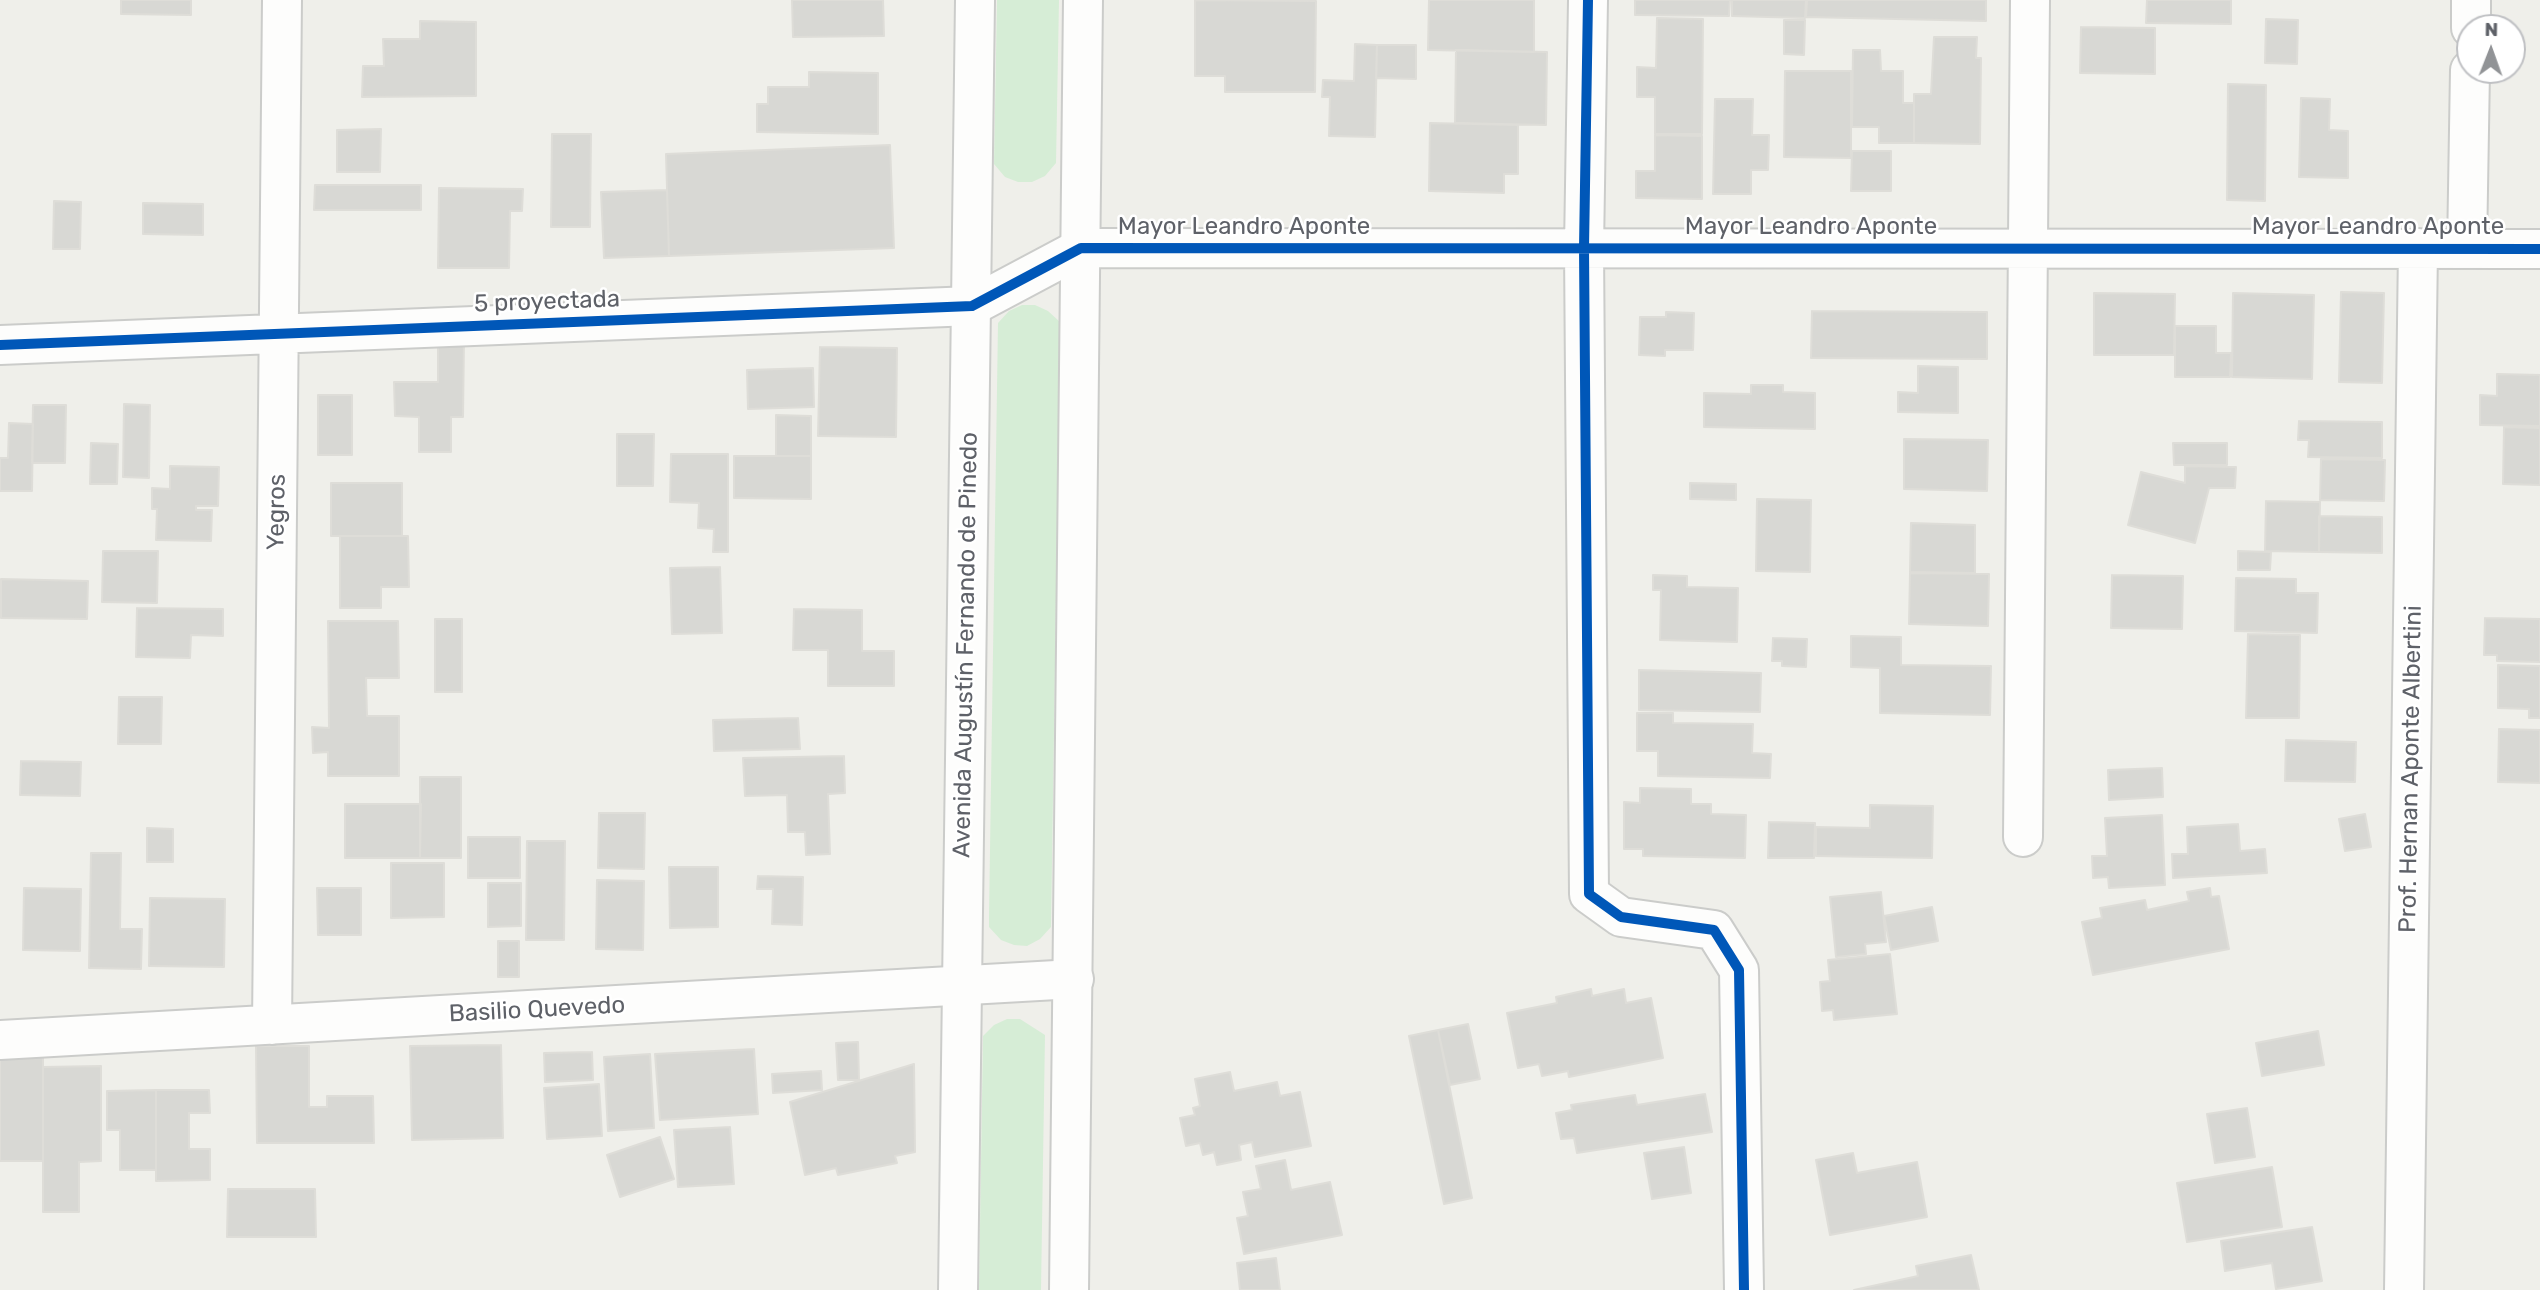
<!DOCTYPE html>
<html>
<head>
<meta charset="utf-8">
<style>
  body { margin:0 }
  #map { position:relative; width:2540px; height:1290px; overflow:hidden; background:#efefea; font-family:Rubik,sans-serif }
  canvas { display:block }
  .north { position:absolute; left:2456px; top:14px; width:70px; height:70px; box-sizing:border-box; background:#fff; border:2px solid #bfc0c3; border-radius:50%; rotate:1deg; font-size:19px; font-weight:700; line-height:28px; text-align:center; color:#5e6168 }
  .north::after { content:''; display:block; margin:auto; width:24px; height:32px; background:#919396; clip-path:polygon(50% 0,100% 100%,50% 72%,0 100%) }
</style>
</head>
<body>
<div id="map">
<canvas width="2540" height="1290"></canvas>
<div class="north">N</div>
</div>
<script>
const g = document.querySelector('canvas').getContext('2d');
g.lineJoin = 'round';
function fill(path, color) { g.fillStyle = color; g.fill(path, 'evenodd'); }
const shape = rows => new Path2D(rows.map(r => 'M' + r).join(''));
function trace(path, color, width, dash) { g.strokeStyle = color; g.lineWidth = width; g.lineCap = dash ? 'butt' : 'round'; g.setLineDash(dash || []); g.stroke(path); }
function label(font, color, halo, rows, align = 'center') {
  g.font = font + ' Rubik,sans-serif'; g.lineWidth = 5; g.setLineDash([]); g.textBaseline = 'middle'; g.strokeStyle = halo; g.fillStyle = color; for (const [text, x, y, turn = 0] of rows) {
    g.save(); g.translate(x, y); g.rotate((+turn || 0) * Math.PI / 180); g.textAlign = isNaN(turn) ? turn : align; if (halo) g.strokeText(text, 0, 0); g.fillText(text, 0, 0); g.restore();
  }
}
const green = shape([
  [997,0,1059,0,1056,163,1045,176,1032,182,1018,182,1005,177,994,164],
  [1022,305,1035,305,1048,311,1060,322,1060,337,1051,927,1040,939,1027,946,1014,945,1001,940,989,927,989,916,998,323,1009,311],
  [1007,1019,1020,1019,1045,1035,1041,1290,979,1290,983,1036,994,1025]
]);
const building = shape([
  [121,0,191,0,191,15,121,14,121,0],
  [792,0,883,0,884,36,793,37,792,0],
  [1195,0,1316,1,1315,92,1225,92,1225,76,1195,76,1195,0],
  [1429,0,1534,0,1534,52,1428,50,1429,0],
  [1635,0,1730,0,1729,16,1635,15,1635,0],
  [1732,0,1806,0,1805,18,1732,16,1732,0],
  [1807,0,1986,0,1986,21,1806,17,1807,0],
  [2147,0,2231,0,2231,24,2146,23,2147,0],
  [1657,18,1703,19,1702,134,1655,134,1655,97,1637,97,1637,67,1656,68,1657,18],
  [2266,19,2298,20,2297,64,2265,63,2266,19],
  [1784,20,1805,20,1804,55,1784,54,1784,20],
  [420,21,476,22,476,96,362,97,363,66,384,66,383,39,420,39,420,21],
  [2081,27,2155,28,2155,74,2080,73,2081,27],
  [1934,37,1977,37,1976,58,1981,58,1980,144,1914,143,1914,94,1931,94,1934,37],
  [1355,44,1377,45,1375,137,1329,136,1330,97,1322,97,1323,80,1354,81,1355,44],
  [1377,45,1416,45,1416,79,1376,78,1377,45],
  [1456,50,1547,52,1546,125,1455,123,1456,50],
  [1853,50,1880,50,1881,71,1903,71,1903,103,1914,103,1914,143,1879,143,1879,127,1852,127,1853,50],
  [1785,71,1851,71,1851,158,1784,157,1785,71],
  [809,72,878,73,878,134,757,132,757,104,768,104,768,87,809,87,809,72],
  [2228,84,2266,85,2265,201,2227,200,2228,84],
  [2301,98,2330,99,2329,130,2348,131,2348,178,2299,177,2301,98],
  [1715,99,1753,99,1752,135,1769,135,1768,170,1751,170,1751,194,1713,194,1715,99],
  [1430,123,1518,125,1518,174,1504,174,1504,193,1429,191,1430,123],
  [381,129,380,172,337,172,337,130,381,129],
  [552,134,591,134,590,227,551,227,552,134],
  [1655,135,1702,136,1702,199,1636,198,1636,171,1655,171,1655,135],
  [890,145,894,248,669,256,666,154,890,145],
  [1852,151,1891,151,1891,191,1851,191,1852,151],
  [315,185,421,185,421,210,314,210,315,185],
  [439,188,523,189,522,211,510,211,509,268,438,268,439,188],
  [667,190,669,256,604,258,601,192,667,190],
  [54,201,81,202,80,249,53,249,54,201],
  [143,203,203,204,203,235,143,234,143,203],
  [2341,292,2384,293,2382,383,2339,382,2341,292],
  [2094,293,2175,294,2174,355,2094,355,2094,293],
  [2233,293,2314,295,2312,379,2232,377,2233,293],
  [1812,311,1987,312,1987,359,1811,358,1812,311],
  [1666,312,1694,313,1693,350,1665,350,1665,356,1639,355,1640,317,1666,317,1666,312],
  [2175,326,2216,326,2216,353,2231,353,2230,377,2175,377,2175,326],
  [438,338,464,338,463,417,451,417,451,452,419,452,419,417,395,416,394,382,438,382,438,338],
  [820,347,897,348,896,437,818,436,820,347],
  [1918,366,1958,367,1958,413,1898,412,1898,392,1918,393,1918,366],
  [813,368,814,407,748,409,747,370,813,368],
  [2497,374,2540,375,2540,426,2480,425,2480,395,2497,396,2497,374],
  [1751,385,1783,385,1783,392,1815,393,1815,429,1704,427,1704,393,1751,394,1751,385],
  [318,395,352,395,352,455,318,455,318,395],
  [124,404,150,405,149,478,123,477,124,404],
  [33,405,66,405,65,463,32,463,33,405],
  [776,415,811,416,811,456,776,456,776,415],
  [2299,421,2382,422,2382,458,2308,457,2309,440,2298,440,2299,421],
  [9,423,33,424,32,491,0,491,0,458,8,458,9,423],
  [2504,427,2540,428,2540,485,2503,484,2504,427],
  [617,434,654,434,653,486,617,486,617,434],
  [1904,439,1988,440,1987,491,1904,489,1904,439],
  [91,443,118,444,117,484,90,484,91,443],
  [2173,443,2227,443,2227,465,2174,465,2173,443],
  [671,454,728,454,728,552,713,552,714,529,698,528,699,503,670,502,671,454],
  [734,456,811,456,811,499,734,498,734,456],
  [2321,459,2385,460,2384,501,2320,500,2321,459],
  [170,466,219,467,218,506,196,506,196,510,212,510,211,541,156,540,157,509,152,509,152,488,170,489,170,466],
  [2185,466,2236,467,2235,488,2209,488,2195,543,2128,525,2141,472,2185,483,2185,466],
  [331,483,402,483,402,536,331,536,331,483],
  [1690,483,1736,484,1736,500,1690,499,1690,483],
  [1757,499,1811,500,1810,572,1756,571,1757,499],
  [2266,501,2320,502,2319,552,2265,551,2266,501],
  [2319,516,2382,517,2382,553,2319,552,2319,516],
  [1911,523,1975,525,1975,573,1910,572,1911,523],
  [340,536,408,536,409,587,381,587,381,608,340,608,340,536],
  [103,551,158,551,157,603,102,602,103,551],
  [2238,551,2271,552,2270,570,2238,570,2238,551],
  [720,567,722,633,672,634,670,568,720,567],
  [1910,573,1989,574,1988,626,1909,624,1910,573],
  [1653,575,1687,576,1687,587,1738,588,1737,642,1660,640,1661,590,1653,590,1653,575],
  [2112,575,2183,576,2182,629,2111,628,2112,575],
  [2236,578,2296,579,2296,593,2318,593,2317,633,2235,631,2236,578],
  [1,579,88,581,87,619,1,618,1,579],
  [137,608,223,609,223,636,191,635,190,658,136,657,137,608],
  [794,609,862,610,862,651,894,651,894,686,828,686,828,650,793,650,794,609],
  [2485,618,2540,619,2540,662,2497,661,2497,655,2484,655,2485,618],
  [435,619,462,619,462,692,435,692,435,619],
  [328,621,398,621,399,678,366,678,367,716,399,716,399,776,328,776,328,752,313,753,312,727,329,728,328,621],
  [2248,634,2300,635,2299,718,2246,718,2248,634],
  [1851,636,1901,637,1901,665,1991,666,1990,715,1880,713,1880,668,1851,667,1851,636],
  [1773,638,1807,639,1806,667,1782,666,1782,661,1772,661,1773,638],
  [2498,665,2540,666,2540,718,2529,718,2529,709,2498,708,2498,665],
  [1639,670,1761,673,1760,712,1639,710,1639,670],
  [119,697,162,697,161,744,118,744,119,697],
  [1637,713,1673,713,1673,723,1753,724,1752,753,1771,754,1770,778,1658,776,1658,751,1637,751,1637,713],
  [798,718,800,749,714,751,713,720,798,718],
  [2499,729,2540,730,2540,783,2498,782,2499,729],
  [2286,740,2356,742,2355,782,2285,781,2286,740],
  [844,756,845,793,828,794,830,854,806,855,805,832,788,832,787,795,745,796,743,758,844,756],
  [21,761,81,762,80,796,20,795,21,761],
  [2162,768,2163,797,2109,800,2108,770,2162,768],
  [420,777,461,777,461,858,420,858,420,777],
  [1640,788,1691,789,1691,804,1711,804,1711,814,1746,815,1745,858,1643,856,1643,849,1624,849,1624,802,1640,803,1640,788],
  [345,804,421,804,420,858,345,858,345,804],
  [1870,805,1933,806,1932,858,1816,856,1816,827,1870,828,1870,805],
  [599,813,645,813,644,869,598,868,599,813],
  [2365,814,2371,847,2345,851,2339,819,2365,814],
  [2162,815,2165,885,2109,888,2108,877,2093,878,2092,856,2107,856,2105,818,2162,815],
  [1769,822,1815,823,1814,858,1768,858,1769,822],
  [2238,824,2240,851,2265,849,2267,873,2173,878,2172,854,2188,854,2187,827,2238,824],
  [147,828,173,829,173,862,147,862,147,828],
  [468,837,520,837,520,878,468,878,468,837],
  [527,841,565,841,564,940,526,940,527,841],
  [91,853,121,853,120,929,142,929,141,969,89,968,91,853],
  [391,863,444,863,444,917,391,918,391,863],
  [669,867,718,867,718,927,670,928,669,867],
  [758,876,803,877,802,925,772,924,773,889,757,889,758,876],
  [597,880,644,881,643,950,596,949,597,880],
  [488,883,521,883,521,926,488,927,488,883],
  [24,888,81,889,80,951,23,950,24,888],
  [317,888,361,888,361,935,318,935,317,888],
  [2210,888,2211,897,2219,896,2229,949,2093,975,2082,922,2102,918,2100,908,2145,900,2147,910,2189,901,2187,892,2210,888],
  [1881,892,1886,942,1865,944,1866,954,1836,957,1830,897,1881,892],
  [150,898,225,899,224,967,149,966,150,898],
  [1932,907,1938,941,1891,950,1884,916,1932,907],
  [498,941,519,941,519,977,498,977,498,941],
  [1890,954,1897,1014,1834,1020,1833,1010,1822,1011,1820,982,1830,981,1828,960,1890,954],
  [1591,989,1592,996,1624,989,1626,1003,1651,998,1663,1058,1569,1077,1568,1071,1542,1076,1539,1064,1518,1068,1507,1013,1557,1003,1556,997,1591,989],
  [1468,1024,1480,1079,1450,1085,1438,1030,1468,1024],
  [1438,1030,1472,1198,1444,1204,1409,1036,1438,1030],
  [2318,1031,2324,1065,2262,1076,2256,1043,2318,1031],
  [858,1042,859,1080,838,1080,836,1043,858,1042],
  [501,1045,503,1138,412,1140,410,1046,501,1045],
  [256,1046,309,1046,309,1107,327,1107,327,1096,373,1096,374,1143,257,1143,256,1046],
  [754,1049,758,1114,660,1120,655,1054,754,1049],
  [592,1052,593,1080,545,1082,544,1053,592,1052],
  [0,1054,43,1054,43,1161,0,1161,0,1054],
  [650,1054,654,1128,608,1131,604,1057,650,1054],
  [914,1064,915,1152,895,1156,897,1163,838,1175,836,1168,805,1175,790,1102,914,1064],
  [101,1066,101,1161,79,1162,79,1212,43,1212,43,1067,101,1066],
  [821,1071,822,1090,773,1093,772,1074,821,1071],
  [1230,1072,1234,1091,1277,1082,1280,1096,1300,1092,1311,1146,1255,1157,1252,1142,1239,1145,1241,1160,1217,1165,1214,1152,1203,1155,1200,1143,1186,1146,1180,1118,1195,1115,1193,1108,1200,1106,1195,1079,1230,1072],
  [599,1084,602,1136,547,1139,544,1088,599,1084],
  [156,1090,209,1090,210,1113,189,1113,189,1149,210,1149,210,1180,156,1181,156,1090],
  [156,1090,156,1170,120,1170,120,1130,107,1130,107,1091,156,1090],
  [1705,1094,1712,1132,1577,1153,1574,1138,1561,1139,1556,1113,1572,1110,1571,1105,1635,1095,1637,1105,1705,1094],
  [2247,1108,2255,1157,2215,1163,2207,1114,2247,1108],
  [730,1127,734,1184,678,1187,674,1130,730,1127],
  [660,1137,674,1179,620,1197,607,1155,660,1137],
  [1684,1147,1691,1193,1652,1199,1644,1153,1684,1147],
  [1853,1153,1857,1173,1917,1162,1927,1217,1830,1235,1816,1160,1853,1153],
  [1285,1160,1291,1190,1330,1182,1342,1235,1244,1254,1237,1218,1248,1216,1243,1192,1261,1189,1256,1166,1285,1160],
  [2272,1167,2282,1227,2187,1242,2177,1183,2272,1167],
  [228,1189,315,1189,316,1237,227,1237,228,1189],
  [2312,1227,2322,1281,2276,1289,2272,1263,2225,1271,2221,1241,2312,1227],
  [1971,1255,1979,1290,1854,1290,1918,1276,1916,1266,1971,1255],
  [1276,1258,1280,1290,1240,1290,1237,1263,1276,1258]
]);
const minor = shape([
  [1588,0,1584,248,1589,894,1621,917,1714,930,1739,970,1744,1290],
  [2471,28,2471,0],
  [2467,249,2470,70],
  [0,345,972,306,1081,248,2540,249],
  [2023,837,2030,0],
  [272,1025,282,0],
  [0,1040,1074,979],
  [2404,1290,2418,248]
]);
const tertiary = shape([
  [958,1290,975,0],
  [1069,1290,1083,0]
]);
const cycleway = shape([
  [1588,0,1584,248,1589,894,1621,917,1714,930,1739,970,1744,1290],
  [0,345,972,306,1081,248,2540,249]
]);
const streetNames = [
  ["Mayor Leandro Aponte",1244,227],
  ["Mayor Leandro Aponte",1811,227],
  ["Mayor Leandro Aponte",2378,227],
  ["5 proyectada",547,302,-2],
  ["Yegros",277,512,-89],
  ["Avenida Augustín Fernando de Pinedo",966,645,-89],
  ["Prof. Hernan Aponte Albertini",2411,769,-89],
  ["Basilio Quevedo",537,1010,-3]
];
fill(green, '#d6edd6');
fill(building, '#d8d8d4');
trace(building, '#deddd8', 2);
trace(minor, '#cbccca', 42);
trace(tertiary, '#cbccca', 42);
trace(minor, '#fdfdfc', 38);
trace(tertiary, '#fdfdfc', 38);
trace(cycleway, '#0057b8', 10);
label('24px', '#5e6168', '#fff', streetNames);
</script>
</body>
</html>
